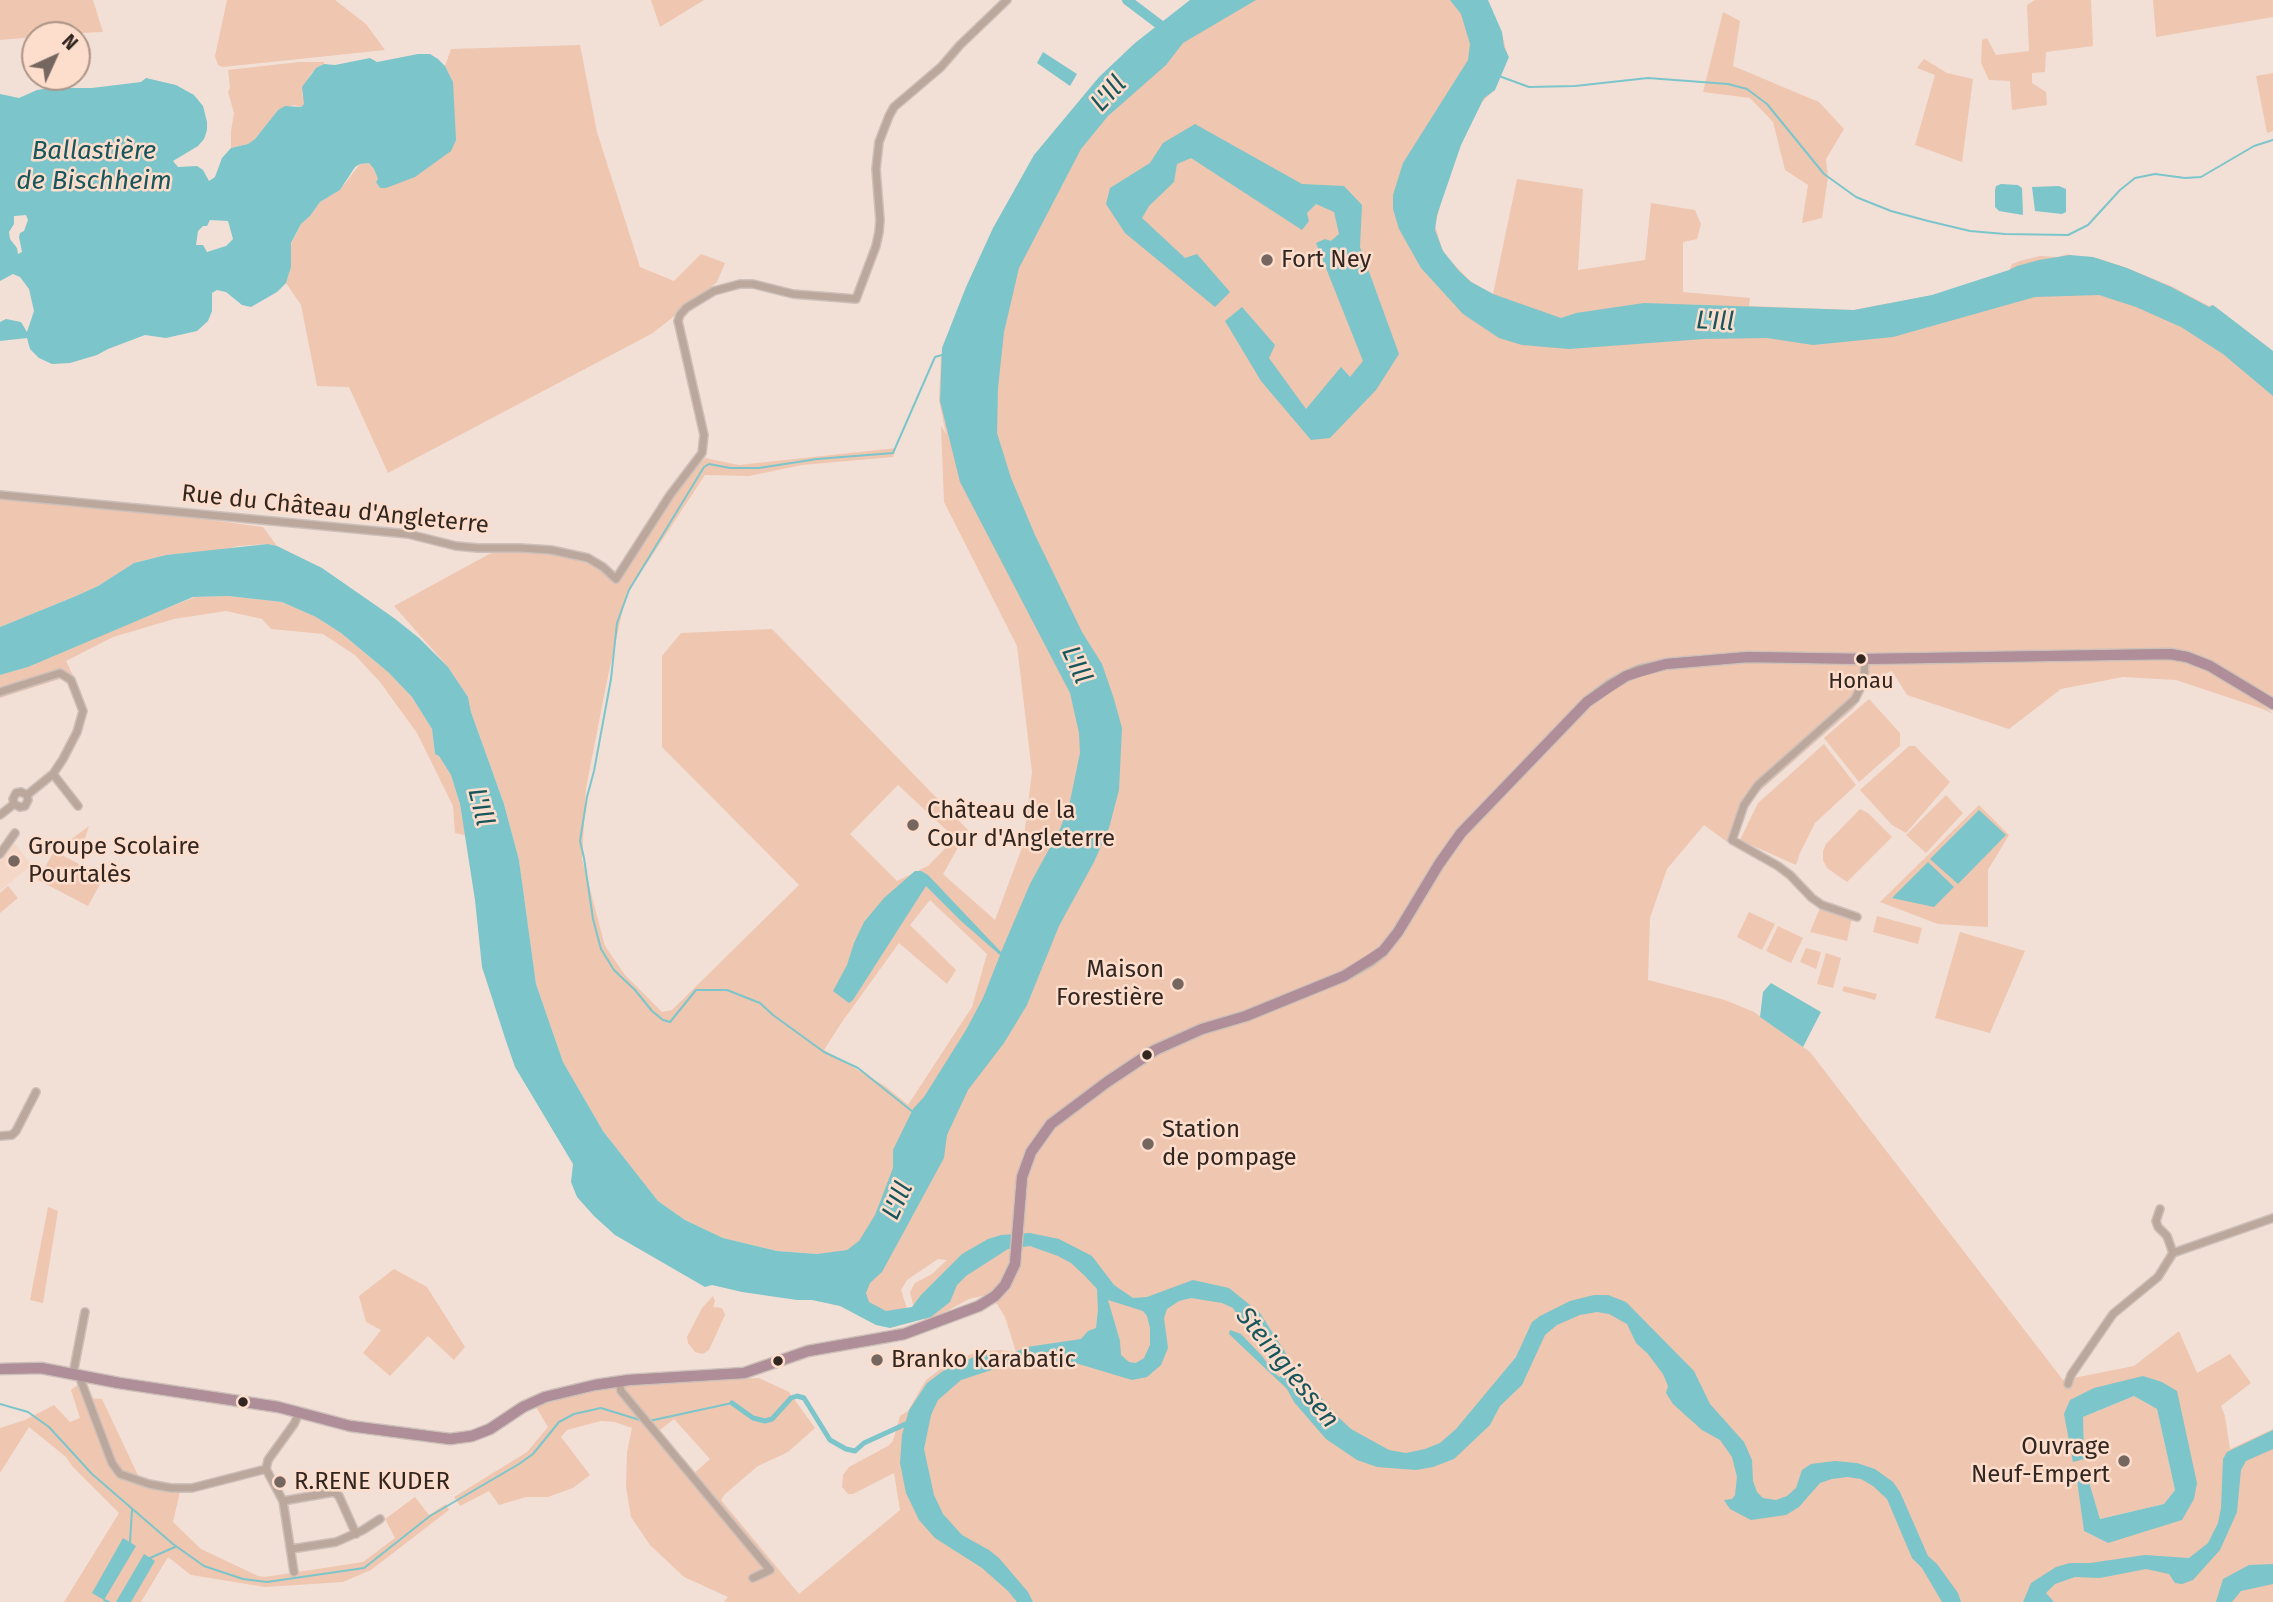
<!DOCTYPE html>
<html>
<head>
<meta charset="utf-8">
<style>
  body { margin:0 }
  #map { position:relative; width:2273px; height:1602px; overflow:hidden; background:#f2e0d7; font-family:"Fira Sans",sans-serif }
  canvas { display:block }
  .north { position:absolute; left:21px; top:21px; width:70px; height:70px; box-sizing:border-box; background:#fdddcc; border:2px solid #ac9487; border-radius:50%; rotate:45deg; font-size:19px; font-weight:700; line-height:28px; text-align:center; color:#322620 }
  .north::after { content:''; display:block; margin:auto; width:24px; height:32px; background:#756760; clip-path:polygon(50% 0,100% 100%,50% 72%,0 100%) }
</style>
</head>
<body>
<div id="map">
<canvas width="2273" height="1602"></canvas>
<div class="north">N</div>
</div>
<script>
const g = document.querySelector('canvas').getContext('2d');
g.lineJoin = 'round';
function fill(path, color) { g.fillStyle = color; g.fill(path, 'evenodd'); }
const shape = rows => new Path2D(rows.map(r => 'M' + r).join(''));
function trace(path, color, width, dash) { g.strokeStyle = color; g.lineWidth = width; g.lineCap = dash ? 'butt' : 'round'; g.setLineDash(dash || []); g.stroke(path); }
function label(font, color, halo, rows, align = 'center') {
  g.font = font + ' "Fira Sans",sans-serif'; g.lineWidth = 5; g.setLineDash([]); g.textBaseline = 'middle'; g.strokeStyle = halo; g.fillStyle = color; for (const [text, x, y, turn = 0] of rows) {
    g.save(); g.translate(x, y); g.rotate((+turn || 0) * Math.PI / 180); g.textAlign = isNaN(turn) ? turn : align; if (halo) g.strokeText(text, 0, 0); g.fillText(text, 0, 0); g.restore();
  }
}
const built = shape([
  [11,839,32,865,0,891,0,856]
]);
const green = shape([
  [0,0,93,0,103,32,35,35,35,37,0,40],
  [227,0,335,0,366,24,385,50,223,67,218,65,215,56],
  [651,0,704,0,660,27],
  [1226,0,1462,0,1478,36,1501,30,1508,57,1495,89,1480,104,1451,166,1435,225,1442,249,1449,259,1470,281,1493,294,1517,179,1583,189,1578,270,1645,260,1651,203,1695,210,1701,224,1697,239,1683,242,1683,292,1750,298,1749,306,1853,310,1945,293,2009,271,2012,264,2020,261,2040,256,2058,257,2068,254,2073,257,2097,258,2127,268,2171,286,2209,306,2213,305,2273,351,2273,710,2265,706,2273,714,2263,709,2176,680,2123,677,2061,689,2009,729,1907,695,1892,671,1889,672,1867,685,1854,708,1754,796,1730,844,1704,825,1667,869,1650,918,1648,980,1725,1000,1754,1012,1810,1052,2063,1380,2134,1366,2179,1331,2197,1373,2230,1354,2251,1383,2221,1406,2225,1416,2230,1449,2273,1429,2273,1602,724,1602,728,1597,684,1577,650,1545,631,1517,626,1487,627,1452,632,1428,615,1422,601,1421,567,1430,561,1437,590,1475,573,1488,548,1497,526,1497,499,1505,489,1491,460,1506,454,1497,527,1452,548,1427,536,1407,547,1403,611,1385,615,1388,629,1383,759,1378,789,1392,815,1428,788,1452,758,1466,725,1494,721,1500,799,1594,900,1510,894,1473,853,1494,848,1494,842,1487,843,1475,849,1467,888,1446,893,1441,900,1416,908,1411,926,1380,946,1365,976,1352,1000,1350,1016,1352,1005,1317,997,1304,986,1297,982,1296,969,1299,932,1319,925,1320,916,1316,910,1292,915,1283,932,1274,947,1260,938,1259,907,1280,901,1290,910,1318,875,1324,836,1252,817,1254,777,1251,723,1238,685,1220,658,1201,603,1131,563,1062,536,984,519,860,504,804,471,712,468,697,448,667,394,606,493,552,556,554,592,564,614,580,644,526,705,458,739,465,896,448,893,457,802,465,749,476,705,475,626,595,607,681,586,788,582,859,605,946,625,975,662,1012,672,1010,799,885,662,747,662,656,681,633,772,629,968,830,943,874,995,920,1023,845,1032,772,1017,646,944,502,941,426,946,434,939,401,941,355,976,354,1048,175],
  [898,785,955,838,928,866,897,881,850,834],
  [930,900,987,954,972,1007,908,1105,885,1086,824,1050,842,1022,899,943,947,984,956,970,910,925],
  [2143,1376,2197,1483,2108,1543,2084,1531,2077,1473,2086,1473,2100,1519,2164,1504,2175,1490,2157,1409,2134,1396,2083,1417],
  [674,1419,710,1459,691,1476,655,1434],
  [2035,0,2091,0,2093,46,2046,52,2045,72,2032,73,2032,83,2046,92,2047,105,2012,110,2010,81,1989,80,1981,63,1982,40,1987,38,1996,55,2029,51,2027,5],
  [2153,0,2273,0,2273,17,2156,37],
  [1723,12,1740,21,1733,66,1819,102,1844,129,1826,159,1828,177,1822,218,1802,223,1808,185,1785,170,1773,122,1750,98,1703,92],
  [580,45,597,132,640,267,674,281,701,254,725,263,717,282,653,333,388,473,349,387,317,386,301,305,286,283,291,267,291,244,301,224,310,216,320,202,340,190,360,164,369,163,374,169,378,179,377,183,380,188,453,82,445,66,451,49],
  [1924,59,1947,73,1973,79,1962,162,1915,145,1935,75,1917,68],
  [299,62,324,62,324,64,316,68,310,75,302,94,305,101,304,104,301,107,294,105,278,110,255,139,248,144,231,148,231,131,234,113,228,92,230,87,228,70],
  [2273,73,2273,131,2267,133,2256,76],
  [0,492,263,527,277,546,268,544,239,546,222,550,166,555,134,563,98,586,76,596,0,627],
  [228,596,282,602,316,617,341,633,388,672,412,697,432,729,435,754,439,756,451,775,460,804,465,835,455,833,453,806,417,733,380,682,355,655,323,634,271,629,262,619,226,611,174,619,113,637,66,661,81,692,74,696,68,682,60,679,0,698,0,675,28,667,134,621,195,597],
  [1869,699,1900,733,1900,746,1859,782,1824,738],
  [1824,744,1856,785,1815,823,1800,853,1796,865,1740,840,1758,803],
  [1909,746,1915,746,1950,782,1906,833,1892,825,1860,790],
  [1946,795,1963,813,1926,853,1906,835],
  [1979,805,2009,835,1988,870,1988,927,1938,924,1880,902],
  [1860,809,1868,813,1892,837,1847,882,1827,868,1823,860,1823,851,1826,844],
  [89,826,81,850,66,845,73,838],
  [54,851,104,877,88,906,38,880],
  [8,886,18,898,0,913,0,893],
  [1820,908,1852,918,1847,941,1810,932],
  [1749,912,1775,924,1762,950,1737,937],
  [1877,916,1922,928,1918,944,1873,932],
  [1778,926,1803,938,1791,963,1766,951],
  [1960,932,2025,951,1990,1033,1935,1018],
  [1806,948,1821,952,1816,969,1800,962],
  [1826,953,1841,958,1833,988,1817,984],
  [1844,986,1877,994,1875,1000,1842,991],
  [48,1207,58,1211,43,1303,30,1300],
  [394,1269,427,1287,465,1347,454,1360,428,1336,390,1376,363,1353,381,1330,366,1322,359,1296],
  [713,1296,715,1301,713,1307,722,1308,725,1315,709,1350,703,1354,695,1352,688,1343,687,1337,702,1308],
  [79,1384,87,1386,88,1398,102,1399,144,1488,180,1492,173,1522,201,1549,258,1576,265,1577,363,1562,395,1538,385,1519,415,1497,429,1515,446,1504,449,1510,371,1570,343,1582,265,1587,191,1575,168,1557,141,1602,64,1602,119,1513,73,1467,66,1457,29,1427,0,1473,0,1428,25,1420,54,1405,70,1422,80,1418,71,1390]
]);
const water = shape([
  [1190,0,1256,0,1183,43,1166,65,1108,116,1081,149,1019,268,1004,332,998,388,997,433,1011,478,1035,535,1082,632,1102,664,1114,699,1122,728,1119,790,1109,828,1094,862,1059,926,1027,1005,1004,1043,968,1090,947,1135,944,1158,882,1272,870,1283,866,1293,869,1302,886,1311,912,1307,921,1295,962,1254,988,1239,1001,1235,1030,1233,1059,1239,1092,1256,1114,1285,1133,1298,1147,1297,1193,1280,1229,1288,1260,1313,1296,1369,1337,1416,1351,1429,1389,1450,1406,1453,1425,1449,1440,1443,1456,1429,1516,1357,1532,1322,1540,1316,1570,1301,1594,1295,1608,1295,1626,1302,1694,1371,1710,1404,1744,1442,1752,1460,1753,1481,1757,1492,1763,1498,1776,1500,1787,1496,1796,1488,1802,1470,1811,1464,1835,1461,1857,1463,1875,1469,1893,1482,1900,1492,1928,1556,1937,1564,1958,1593,1961,1602,1942,1602,1922,1568,1912,1558,1887,1499,1873,1486,1861,1479,1847,1477,1832,1479,1820,1483,1799,1507,1786,1515,1751,1520,1730,1509,1724,1500,1732,1499,1735,1495,1737,1477,1732,1457,1720,1440,1702,1430,1673,1404,1666,1393,1668,1386,1663,1374,1648,1354,1636,1343,1627,1324,1609,1314,1597,1312,1580,1315,1557,1325,1545,1335,1522,1385,1500,1406,1490,1425,1454,1459,1433,1467,1416,1470,1377,1467,1357,1460,1326,1439,1294,1402,1287,1389,1229,1334,1230,1330,1241,1334,1263,1357,1271,1369,1279,1377,1282,1375,1271,1357,1246,1329,1233,1308,1222,1303,1191,1298,1179,1301,1167,1309,1164,1318,1168,1348,1161,1365,1147,1377,1132,1380,1072,1362,1019,1361,961,1380,938,1400,931,1415,924,1449,934,1495,943,1514,962,1535,989,1550,999,1558,1028,1592,1033,1602,1017,1602,1008,1591,982,1568,935,1538,919,1520,906,1493,900,1463,902,1435,909,1410,927,1383,943,1371,978,1355,1013,1353,1027,1347,1081,1339,1088,1331,1096,1328,1098,1310,1097,1289,1085,1276,1071,1263,1058,1256,1030,1246,1008,1249,966,1276,957,1285,950,1302,931,1317,890,1328,876,1325,840,1306,812,1300,797,1300,742,1292,712,1285,705,1287,615,1235,594,1216,577,1197,571,1182,573,1164,515,1067,506,1041,482,967,475,900,460,804,451,775,439,756,435,754,432,729,412,697,388,672,341,633,316,617,282,602,228,596,193,597,28,667,0,675,0,627,76,596,98,586,134,563,166,555,268,544,277,546,322,568,394,618,419,638,448,667,468,697,471,712,504,804,519,860,536,984,563,1062,603,1131,658,1201,685,1220,723,1238,777,1251,817,1254,847,1250,859,1241,875,1215,893,1168,893,1150,913,1109,924,1097,966,1030,983,998,1000,955,961,921,926,886,853,1000,849,1003,833,991,847,965,854,943,864,922,884,898,915,871,921,871,928,875,1001,952,1030,884,1060,829,1069,806,1080,753,1079,733,1070,693,960,482,940,401,942,348,966,287,993,228,1034,155,1099,77,1135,43],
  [1108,1300,1143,1311,1147,1316,1150,1328,1150,1345,1144,1358,1136,1363,1129,1362,1121,1355,1120,1341],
  [1450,0,1488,0,1502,32,1504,47,1509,57,1495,90,1484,98,1461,145,1437,215,1435,230,1443,251,1459,271,1471,282,1493,294,1561,318,1576,313,1644,303,1854,310,1932,295,2009,270,2017,266,2039,260,2070,255,2093,257,2127,268,2171,287,2209,307,2213,305,2230,318,2273,351,2273,396,2223,354,2181,327,2136,307,2099,295,2035,297,1893,337,1813,345,1767,338,1704,339,1569,349,1522,345,1499,338,1463,314,1421,268,1399,229,1393,209,1393,195,1403,163,1468,60,1470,44,1461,14],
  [1043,52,1077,74,1070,86,1037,63],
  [418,54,430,54,438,59,445,66,453,82,456,140,451,151,415,177,386,188,380,188,376,182,378,179,374,169,369,163,360,164,355,167,340,190,320,202,310,216,301,224,291,243,291,267,286,283,277,292,251,307,242,305,226,292,217,290,212,293,212,311,208,321,197,331,166,338,145,335,108,349,97,355,70,363,52,364,39,358,30,349,27,338,0,341,0,322,6,319,21,322,27,332,34,311,29,289,20,277,13,274,0,281,0,94,19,98,37,90,50,88,92,88,141,82,146,78,176,85,194,95,203,106,207,122,207,130,204,139,198,146,173,161,178,167,197,166,203,170,209,181,215,177,222,158,231,148,248,144,255,139,278,110,285,106,301,107,304,104,302,87,316,68,324,64,335,65,370,58,377,62],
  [26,215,28,220,24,231,20,233,19,237,22,252,18,254,17,248,10,239,9,232,14,224,14,216],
  [210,220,228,221,233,239,226,246,207,252,203,245,196,245,198,231,203,226,207,226],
  [1195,124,1302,184,1344,186,1362,205,1360,247,1399,354,1376,390,1330,438,1311,440,1261,381,1225,321,1242,307,1275,345,1269,358,1306,409,1341,367,1350,377,1363,361,1316,243,1325,239,1331,241,1339,234,1334,212,1316,204,1307,213,1309,221,1302,230,1191,158,1177,164,1174,182,1149,206,1142,218,1185,258,1197,254,1230,292,1215,307,1125,233,1106,204,1110,188,1150,163,1163,143],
  [2001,184,2018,185,2022,188,2023,215,1999,211,1995,207,1995,190,1996,186],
  [2059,186,2066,189,2066,212,2062,214,2035,211,2032,187],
  [1979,810,2006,835,1958,884,1930,859],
  [1928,862,1954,887,1934,907,1892,898],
  [1771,983,1821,1012,1803,1047,1760,1017,1763,992],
  [2143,1376,2162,1382,2177,1391,2197,1483,2194,1499,2182,1520,2108,1543,2084,1531,2076,1473,2086,1472,2100,1519,2164,1504,2175,1490,2157,1409,2134,1396,2083,1417,2084,1459,2073,1462,2064,1414,2070,1400,2094,1388],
  [2273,1430,2273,1449,2246,1461,2241,1470,2237,1512,2220,1550,2193,1580,2182,1584,2175,1583,2169,1574,2146,1569,2100,1578,2075,1577,2055,1584,2046,1593,2054,1602,2023,1602,2031,1583,2056,1567,2070,1563,2090,1563,2145,1555,2189,1558,2208,1543,2218,1523,2221,1508,2223,1459,2227,1452],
  [123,1538,136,1546,104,1600,92,1593],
  [144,1554,155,1561,131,1602,116,1602],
  [2273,1564,2273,1584,2241,1591,2232,1602,2216,1602,2223,1579,2249,1565]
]);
const stream = shape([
  [1499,76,1529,87,1575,86,1648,78,1728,84,1747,89,1767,104,1824,174,1856,197,1891,211,1928,221,1970,231,2005,234,2068,235,2088,225,2120,190,2135,178,2155,174,2185,178,2201,177,2254,146,2273,140],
  [913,1112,858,1068,824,1052,773,1015,760,1003,727,990,696,990,670,1022,663,1020,652,1011,635,990,614,970,601,949,593,919,584,858,580,841,587,797,594,771,611,679,617,623,629,590,704,467,709,464,730,468,759,468,817,459,893,453,935,357,942,355],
  [0,1404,28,1412,49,1427,92,1474,173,1544,204,1566,243,1579,267,1582,364,1568,430,1516,519,1464,533,1454,559,1422,574,1414,601,1408,643,1421],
  [649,1421,732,1403],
  [130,1542,132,1510],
  [150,1558,175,1547],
  [104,1600,109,1602]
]);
const canal = shape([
  [732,1403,753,1418,765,1421,772,1419,791,1398,797,1396,804,1398,830,1440,846,1449,855,1451,864,1443,910,1422]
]);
const river = shape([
  [1127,0,1168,31]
]);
const minor = shape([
  [0,495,408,534,456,546,478,548,520,548,551,550,588,558,603,567,616,579,670,495,702,453,704,435,682,338,678,321,680,315,686,308,714,291,740,284,753,284,793,294,856,299,876,246,879,232,880,220,876,169,879,142,889,116,894,107,941,67,960,45,1007,0],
  [0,692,60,673,71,680,83,711,77,732,63,759,53,774,27,795],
  [53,774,78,806],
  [0,815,14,804,13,799,16,793,21,792,27,795,28,800,25,806,20,807,14,804],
  [0,854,15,833],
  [1857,917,1822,905,1812,898,1790,875,1778,866,1732,840,1744,805,1758,785,1855,699,1864,680,1865,659],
  [0,1136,12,1135,16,1131,36,1092],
  [2160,1209,2156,1221,2158,1227,2167,1236,2173,1253],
  [73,1374,85,1312],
  [81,1376,81,1381,112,1463,120,1474,149,1484,171,1488,192,1488,266,1469,268,1460,294,1424,299,1413],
  [619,1381,621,1391,770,1570,753,1578],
  [2068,1384,2071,1375,2113,1314,2158,1277,2173,1253,2273,1218],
  [266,1469,283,1501,294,1572],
  [283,1501,334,1492,339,1496,356,1534],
  [291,1549,336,1542,363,1530,380,1519]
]);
const major = shape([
  [0,1369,41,1368,119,1383,278,1407,350,1426,450,1439,472,1436,490,1429,523,1407,545,1397,595,1385,629,1380,744,1373,808,1351,904,1334,979,1306,995,1296,1005,1285,1015,1264,1022,1177,1031,1152,1051,1124,1107,1082,1155,1050,1202,1029,1246,1016,1344,976,1370,961,1383,951,1398,932,1439,864,1461,833,1587,702,1610,685,1626,676,1641,670,1666,664,1748,657,1865,659,2170,654,2187,657,2210,666,2273,704]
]);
const bus1 = shape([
  [0,1369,41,1368,119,1383,278,1407,350,1426,450,1439,472,1436,490,1429,523,1407,545,1397,595,1385,629,1380,744,1373,808,1351,904,1334,979,1306,995,1296,1005,1285,1015,1264,1022,1177,1031,1152,1051,1124,1107,1082,1155,1050,1202,1029,1246,1016,1344,976,1383,951,1398,932,1439,864,1461,833,1587,702,1626,676,1666,664,1748,657,1865,659,2170,654,2187,657,2210,666,2273,704]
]);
const markers = [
  [1267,260,7,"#756760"],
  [1861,659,6,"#322620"],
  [913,825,7,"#756760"],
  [14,861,7,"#756760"],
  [1178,984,7,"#756760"],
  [1147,1055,6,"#322620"],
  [1148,1144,7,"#756760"],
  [877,1360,7,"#756760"],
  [778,1361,6,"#322620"],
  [243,1402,6,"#322620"],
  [2124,1461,7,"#756760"],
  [280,1482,7,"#756760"]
];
const busNames = [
  ["Honau",1861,682]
];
const poiNames = [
  ["Fort Ney",1281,260],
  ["Château de la",927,811],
  ["Cour d'Angleterre",927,839],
  ["Groupe Scolaire",28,847],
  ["Pourtalès",28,875],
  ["Maison",1164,970,"right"],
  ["Forestière",1164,998,"right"],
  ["Station",1162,1130],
  ["de pompage",1162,1158],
  ["Branko Karabatic",891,1360],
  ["Ouvrage",2110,1447,"right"],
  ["Neuf-Empert",2110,1475,"right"],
  ["R.RENE KUDER",294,1482]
];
const streetNames = [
  ["Rue du Château d'Angleterre",335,510,6]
];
const waterNames = [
  ["L'Ill",1109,94,-47],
  ["Ballastière",94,152],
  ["de Bischheim",94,182],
  ["L'Ill",1715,322,3],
  ["L'Ill",1076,665,66],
  ["L'Ill",480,807,76],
  ["L'Ill",898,1201,-65],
  ["Steingiessen",1287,1368,51]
];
fill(built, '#f5d7c8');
fill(green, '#efc6b0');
fill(water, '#7cc5ca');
trace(stream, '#7cc5ca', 2);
trace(canal, '#7cc5ca', 5);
trace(river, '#7cc5ca', 10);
trace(minor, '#cdbfb9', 10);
trace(major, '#cdbfb9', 13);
trace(minor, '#bba79c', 7);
trace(major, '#b29f95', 10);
trace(bus1, '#af8e9a', 10);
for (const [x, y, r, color] of markers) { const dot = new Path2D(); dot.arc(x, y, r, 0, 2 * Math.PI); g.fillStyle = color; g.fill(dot); trace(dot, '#fdddcc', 2.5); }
label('22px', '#322620', '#fdddcc', busNames);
label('24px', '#322620', '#fdddcc', poiNames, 'left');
label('24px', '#322620', '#fdddcc', streetNames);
label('italic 26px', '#17565c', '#fdddcc', waterNames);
</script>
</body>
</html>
